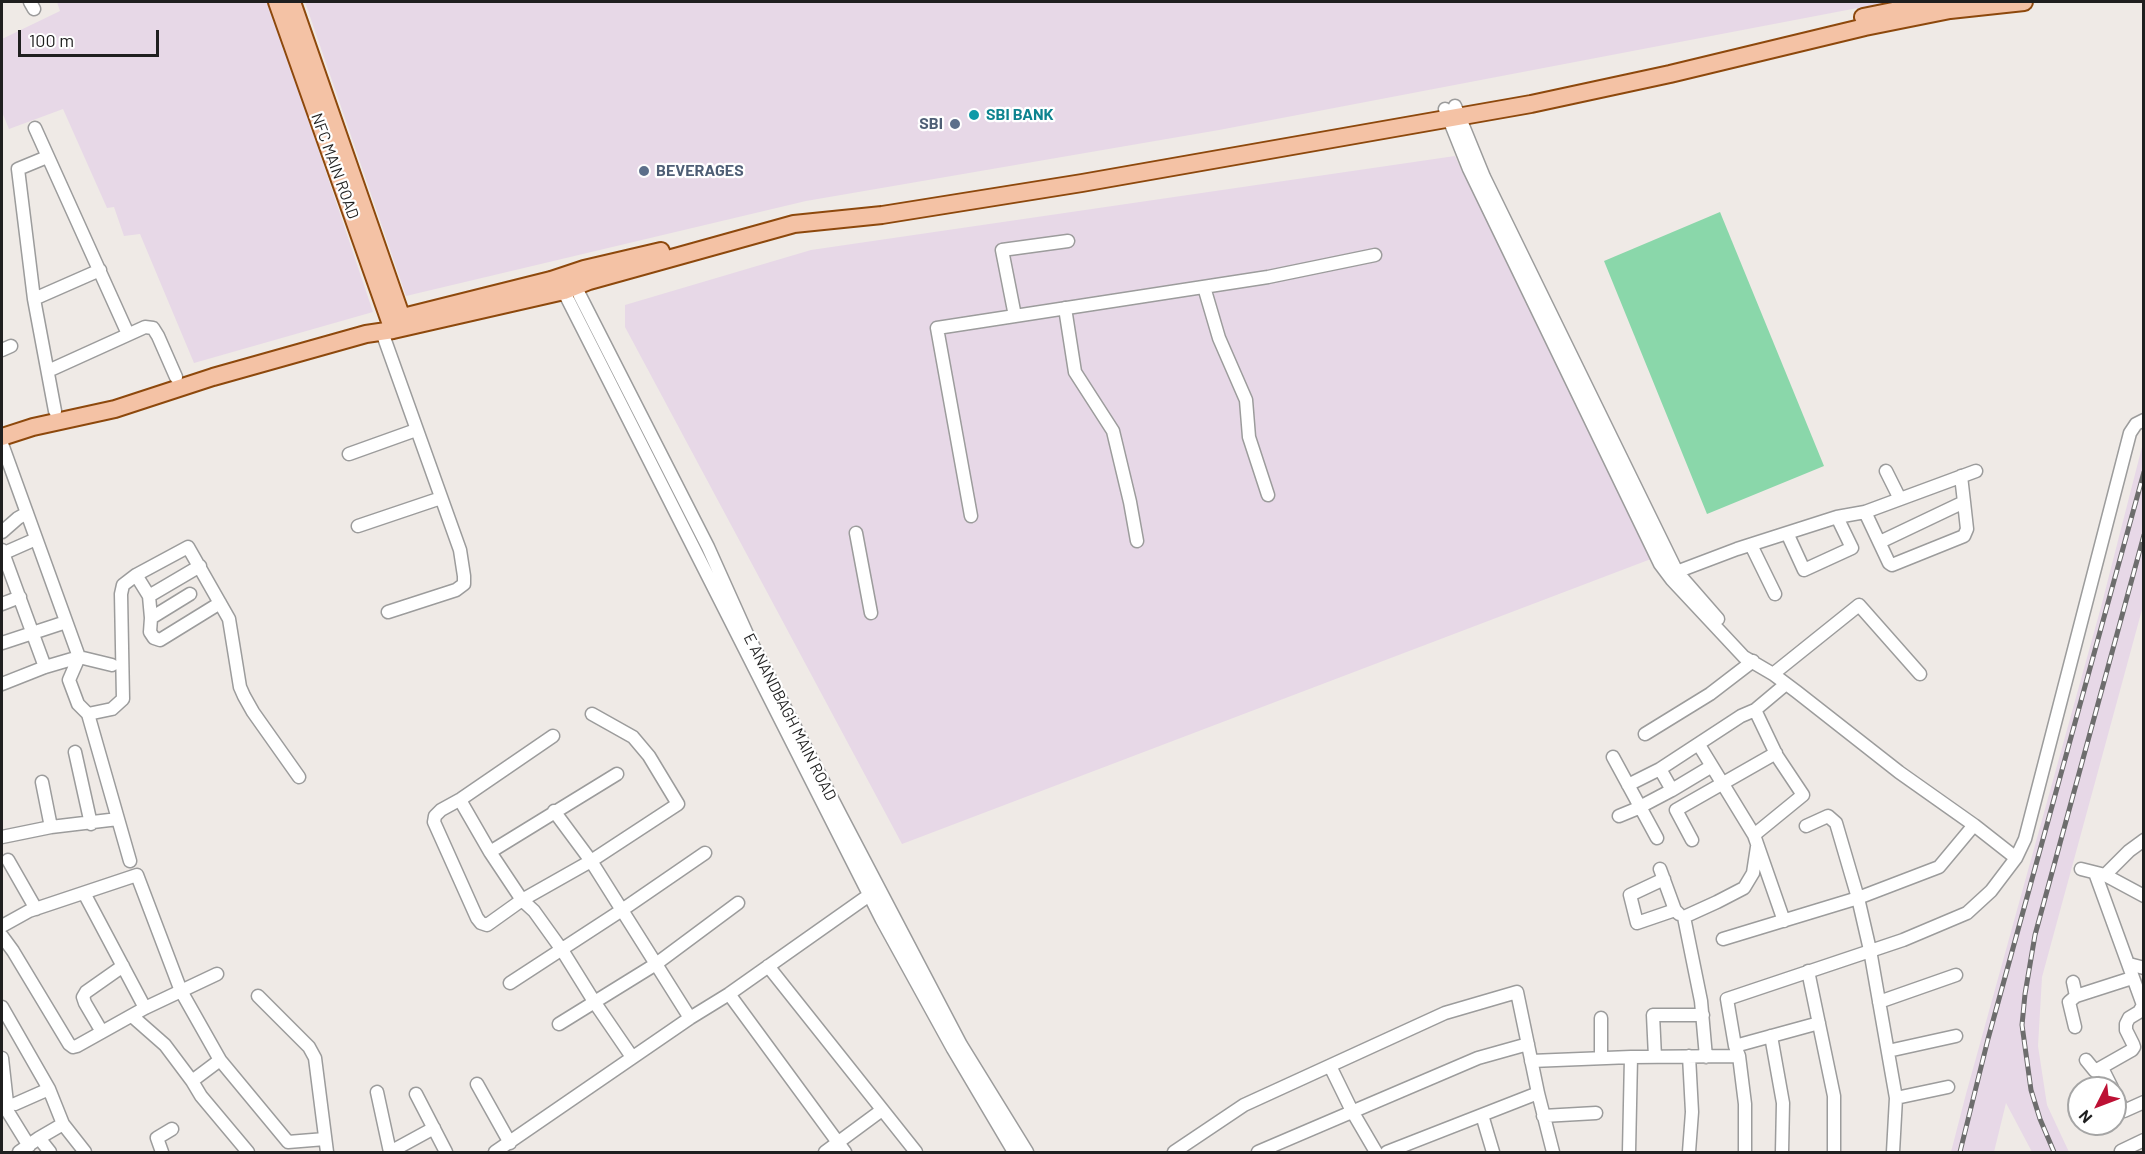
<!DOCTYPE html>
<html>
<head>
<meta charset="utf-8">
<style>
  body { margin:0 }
  #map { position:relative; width:2145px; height:1154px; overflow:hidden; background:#efeae6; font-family:Barlow,sans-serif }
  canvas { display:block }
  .frame { position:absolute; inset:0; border:3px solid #1f1f1f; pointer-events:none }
  .north { position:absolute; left:2067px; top:1076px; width:60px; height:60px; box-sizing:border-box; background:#fff; border:2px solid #a5a5a5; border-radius:50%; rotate:228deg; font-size:16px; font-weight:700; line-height:24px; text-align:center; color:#1f1f1f }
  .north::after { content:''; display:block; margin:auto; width:21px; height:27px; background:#bd1034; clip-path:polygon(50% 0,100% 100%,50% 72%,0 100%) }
  .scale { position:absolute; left:18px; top:30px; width:141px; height:27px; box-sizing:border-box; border:3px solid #1f1f1f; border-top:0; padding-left:8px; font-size:18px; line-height:21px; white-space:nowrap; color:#1f1f1f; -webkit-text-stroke:4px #fff; paint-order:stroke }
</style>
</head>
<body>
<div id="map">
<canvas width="2145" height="1154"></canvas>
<div class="frame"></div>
<div class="north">N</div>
<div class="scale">100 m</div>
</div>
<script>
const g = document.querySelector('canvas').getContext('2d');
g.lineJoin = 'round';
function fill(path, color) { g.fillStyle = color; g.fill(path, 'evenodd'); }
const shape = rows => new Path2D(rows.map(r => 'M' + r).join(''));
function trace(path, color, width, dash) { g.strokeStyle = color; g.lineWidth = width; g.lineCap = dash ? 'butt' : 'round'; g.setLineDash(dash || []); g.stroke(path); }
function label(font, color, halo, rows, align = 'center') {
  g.font = font + ' Barlow,sans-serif'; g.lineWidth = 4.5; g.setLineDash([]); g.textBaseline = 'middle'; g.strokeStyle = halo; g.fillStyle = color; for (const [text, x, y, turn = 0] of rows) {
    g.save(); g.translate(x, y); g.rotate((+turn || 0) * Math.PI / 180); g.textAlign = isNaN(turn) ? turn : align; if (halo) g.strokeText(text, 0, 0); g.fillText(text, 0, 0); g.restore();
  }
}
const industrial = shape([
  [57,2,269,2,373,312,194,363,140,234,124,236,114,207,107,208,63,109,9,129,2,112,2,39,60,11],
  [305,2,1889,2,1219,130,806,201,406,296],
  [1455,156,1651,559,902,844,625,327,625,305,811,250],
  [2143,443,2143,606,2042,977,2038,1046,2047,1105,2069,1152,2032,1152,2006,1103,1994,1152,1951,1152,1966,1094,2101,607]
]);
const pitch = shape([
  [1720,212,1824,466,1707,514,1604,261]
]);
const minor = shape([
  [30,2,34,9],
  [1455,106,1484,177,1677,572,1718,619],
  [1445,109,1469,169,1660,564,1672,580,1744,657,1773,674,1797,692,1899,772,1974,825,2016,858],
  [35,128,128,334],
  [47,157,18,169,34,299,55,411],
  [572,280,708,547,747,634,841,816,961,1045,1027,1152],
  [560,284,882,920,953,1049,1014,1152],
  [1204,287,1219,338,1246,400,1249,437,1268,495],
  [34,299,100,270],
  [1065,308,1075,372,1113,431,1130,502,1137,541],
  [1015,316,1002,250,1068,241],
  [382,332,460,550,464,576,464,584,456,590,388,612],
  [2,350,11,346],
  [48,371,145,327,153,328,158,336,176,377],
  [2,444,79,657,69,680,78,704,88,714,130,861],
  [349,454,416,430],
  [1886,471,1900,499],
  [1865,512,1889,563,1892,565,1964,536,1967,529,1964,502],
  [971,516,937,328,1268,277,1375,255],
  [358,526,441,498],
  [2,532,18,518,27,513],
  [856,533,871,613],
  [1787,533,1804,570,1852,548,1837,517],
  [1880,542,1964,502,1961,476],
  [1751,545,1775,594],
  [2,550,45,667],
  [2,554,36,539],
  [1671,574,1737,549,1837,517,1865,512,1976,471],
  [136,575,149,596,151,618,150,632,154,638,160,640,220,603],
  [149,596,200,566],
  [2,604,20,597],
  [151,618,190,594],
  [2,643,66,622],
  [1773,674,1859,605,1920,674],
  [2,684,45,667,79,657,112,665],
  [88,714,112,709,123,699,121,594,123,585,136,575,188,547,229,619,240,687,244,696,253,712,299,777],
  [1645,734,1710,694,1753,661],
  [553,736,461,799,441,810,435,816,434,822,477,918,481,923,487,925,522,900,591,861,678,804,649,756,633,737,592,714],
  [1699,745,1754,835,1784,921],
  [75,752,91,824],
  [1613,757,1657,838],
  [42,782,51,827],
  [1628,785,1660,769],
  [1672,790,1712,766],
  [460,800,490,852,522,900,534,911,562,950,595,1003,632,1057],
  [554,811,591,861,690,1018],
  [1619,816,1636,809,1672,790,1660,769,1741,716,1755,710,1786,684],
  [1806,826,1828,816,1836,823,1858,898,1870,950,1896,1098,1893,1152],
  [1754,835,1803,795,1777,756,1755,710],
  [2,837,51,827,118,819],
  [1692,840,1676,810,1776,753],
  [490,852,617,774],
  [8,860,36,909],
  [1660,869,1675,910,1679,914],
  [2081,869,2105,875,2144,896],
  [2105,875,2129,851,2144,840],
  [1664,879,1630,895,1637,923,1675,910],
  [84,893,145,1008],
  [2,926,29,911,137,875,181,991,220,1060,288,1142,325,1139],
  [2,936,13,951,69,1044,73,1047,77,1046,145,1008,217,974],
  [1723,939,1858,898,1939,867,1974,825],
  [2129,964,2144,968],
  [768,966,916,1152],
  [1808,971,1834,1096,1834,1152],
  [2073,982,2076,996],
  [510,983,622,910,705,853],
  [729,994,845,1152],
  [258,996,309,1047,315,1058,327,1152],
  [1879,1002,1956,975],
  [2,1007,49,1089,63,1124,85,1152],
  [132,1016,165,1045,192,1081,201,1096,248,1152],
  [1601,1018,1601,1058],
  [559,1024,656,964,738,903],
  [2075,1027,2069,1002,2076,996,2132,978],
  [102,1032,85,1003,83,997,86,992,123,966],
  [1771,1036,1783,1103,1782,1152],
  [1735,1046,1819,1023],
  [1888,1051,1956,1036],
  [1689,1056,1692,1112,1689,1152],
  [1655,1057,1653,1015,1703,1015],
  [1706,1057,1701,1001,1684,917,1717,902,1744,888,1753,873,1757,847],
  [2,1058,8,1112,29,1146],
  [2086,1060,2095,1071,2132,1050,2134,1047,2133,1044,2126,1030,2126,1024,2129,1018,2139,1012,2143,1005,2095,873],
  [1531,1061,1631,1057,1739,1056],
  [1330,1066,1352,1111,1376,1152],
  [2102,1068,2112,1088],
  [192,1081,220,1060],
  [477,1084,510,1143],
  [377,1092,390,1152],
  [416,1094,446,1152],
  [2115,1095,2124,1111,2144,1102],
  [1896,1098,1948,1087],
  [15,1104,49,1089],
  [1482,1115,1493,1152],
  [1543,1116,1596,1113],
  [39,1138,50,1152],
  [2121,1151,2144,1140],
  [19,1152,39,1138,63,1124],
  [162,1152,157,1138,172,1129],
  [390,1152,434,1128],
  [495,1152,690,1018,729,994,875,891],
  [825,1152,882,1110],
  [1174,1152,1244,1105,1445,1013,1517,992,1538,1093,1553,1152],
  [1258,1152,1478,1058,1528,1044],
  [1387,1152,1538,1093],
  [1629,1152,1631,1057],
  [1745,1152,1745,1104,1739,1056,1735,1046,1727,999,1903,940,1967,913,1991,891,2016,858,2025,839,2130,433,2136,424,2144,420]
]);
const major = shape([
  [277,2,393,330],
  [292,2,405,327],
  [1863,17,1938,2],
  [399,318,551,280,584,269,661,251],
  [2,437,33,427,115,409,213,377,366,334,393,330,564,291,589,281,794,224,882,215,1082,183,1531,104,1670,74,1865,27,1950,10,2024,2]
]);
const rail = shape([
  [1960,1152,1988,1039,2144,472],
  [2054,1152,2040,1119,2031,1090,2022,1025,2025,994,2035,935,2144,535]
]);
const markers = [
  [974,115,6,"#0f9aa8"],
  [955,124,6,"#5c6f8a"],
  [644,171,6,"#5c6f8a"]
];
const cultureNames = [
  ["SBI BANK",986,115]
];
const serviceNames = [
  ["SBI",943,124],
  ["BEVERAGES",656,171,"left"]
];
const streetNames = [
  ["NFC MAIN ROAD",335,166,70],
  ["E ANANDBAGH MAIN ROAD",790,717,63]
];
fill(industrial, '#e7d8e7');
fill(pitch, '#8ad7aa');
trace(minor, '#9c9c9c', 15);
trace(major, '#8d480c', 20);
trace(minor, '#fff', 12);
trace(major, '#f4c2a5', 16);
trace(rail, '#6d6d6d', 5);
trace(rail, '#fff', 3, [9]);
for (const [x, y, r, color] of markers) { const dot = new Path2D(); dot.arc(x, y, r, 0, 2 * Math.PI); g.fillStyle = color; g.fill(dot); trace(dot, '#fff', 2); }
label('bold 16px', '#0d838f', '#fff', cultureNames, 'left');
label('bold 16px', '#4e5e75', '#fff', serviceNames, 'right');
label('16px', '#1f1f1f', '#fff', streetNames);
</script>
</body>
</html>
